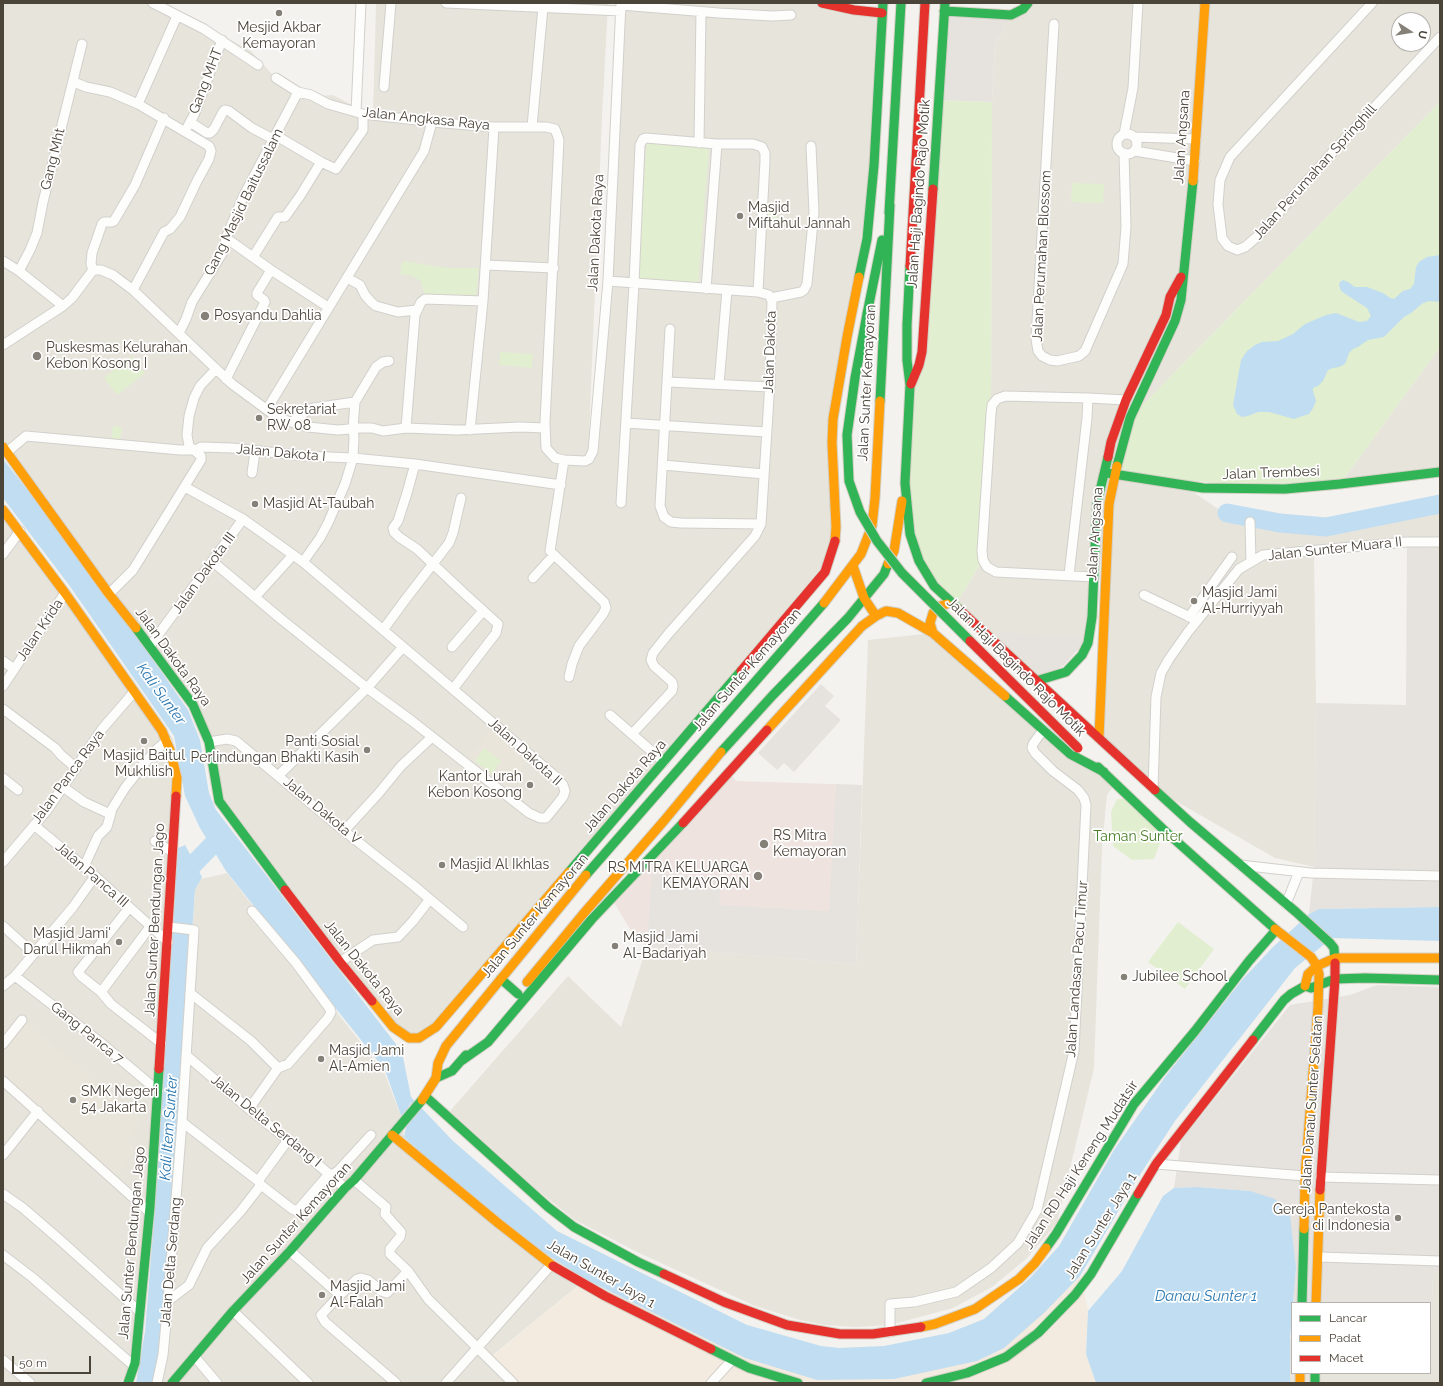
<!DOCTYPE html>
<html>
<head>
<meta charset="utf-8">
<style>
  body { margin:0 }
  #map { position:relative; width:1443px; height:1386px; overflow:hidden; background:#f4f2ee; font-family:Raleway,sans-serif }
  canvas { display:block }
  .frame { position:absolute; inset:0; border:4px solid #4b4439; pointer-events:none }
  .legend { position:absolute; left:1291px; top:1302px; width:140px; height:72px; box-sizing:border-box; background:#fff; border:1px solid #b7b4b0; margin:0; padding:5px 7px; list-style:none; font-size:12px; color:#4b4439 }
  .legend li { display:flex; align-items:center; gap:8px; height:20px }
  .legend b { width:20px; border:1px solid #b7b4b0 }
  .north { position:absolute; left:1391px; top:12px; width:40px; height:40px; box-sizing:border-box; background:#fff; border:1px solid #b7b4b0; border-radius:50%; rotate:102deg; font-size:11px; font-weight:700; line-height:16px; text-align:center; color:#4b4439 }
  .north::after { content:''; display:block; margin:auto; width:14px; height:18px; background:#868178; clip-path:polygon(50% 0,100% 100%,50% 72%,0 100%) }
  .scale { position:absolute; left:12px; top:1356px; width:79px; height:18px; box-sizing:border-box; border:2px solid #4b4439; border-top:0; padding-left:5px; font-size:12px; line-height:14px; white-space:nowrap; color:#4b4439; -webkit-text-stroke:3px #fff; paint-order:stroke }
</style>
</head>
<body>
<div id="map">
<canvas width="1443" height="1386"></canvas>
<div class="frame"></div>
<ul class="legend">
<li><b style="height:5px;background:#30b455"></b>Lancar</li>
<li><b style="height:5px;background:#ff9f0a"></b>Padat</li>
<li><b style="height:5px;background:#e5322d"></b>Macet</li>
</ul>
<div class="north">U</div>
<div class="scale">50 m</div>
</div>
<script>
const g = document.querySelector('canvas').getContext('2d');
g.lineJoin = 'round';
function fill(path, color) { g.fillStyle = color; g.fill(path, 'evenodd'); }
const shape = rows => new Path2D(rows.map(r => 'M' + r).join(''));
function trace(path, color, width, dash) { g.strokeStyle = color; g.lineWidth = width; g.lineCap = dash ? 'butt' : 'round'; g.setLineDash(dash || []); g.stroke(path); }
function label(font, color, halo, rows, align = 'center') {
  g.font = font + ' Raleway,sans-serif'; g.lineWidth = 3.5; g.setLineDash([]); g.textBaseline = 'middle'; g.strokeStyle = halo; g.fillStyle = color; for (const [text, x, y, turn = 0] of rows) {
    g.save(); g.translate(x, y); g.rotate((+turn || 0) * Math.PI / 180); g.textAlign = isNaN(turn) ? turn : align; if (halo) g.strokeText(text, 0, 0); g.fillText(text, 0, 0); g.restore();
  }
}
const residential = shape([
  [3,3,161,3,251,51,294,98,333,95,373,116,376,3,608,3,602,117,589,437,594,440,622,3,822,3,882,13,876,144,836,397,831,556,436,1027,416,1039,393,1027,219,801,214,741,31,482,3,439],
  [1028,3,1440,3,1440,102,1130,418,1183,273,1126,400,1088,643,1036,681,955,605,983,560,991,414,992,102,995,44,1011,15],
  [1399,20,1423,20,1423,44,1399,44],
  [1440,347,1440,472,1340,484],
  [1115,474,1186,487,1224,513,1273,522,1336,525,1440,503,1440,552,1407,542,1314,551,1316,703,1314,867,1275,858,1153,788,1099,738],
  [3,513,162,738,176,777,148,1201,128,1374,120,1383,3,1383],
  [933,633,1115,784,1107,795,1102,847,1094,1068,1057,1223,1026,1259,992,1287,953,1308,890,1325,857,1327,824,1325,800,1320,755,1306,639,1253,575,1220,541,1193,450,1111,568,976,621,1027,647,946,856,964,868,640],
  [227,873,384,1072,403,1121,404,1138,585,1280,493,1355,521,1383,158,1383,164,1355,195,890,201,879],
  [1440,1271,1440,1383,1290,1383,1290,1338,1292,1338,1292,1373,1430,1373,1430,1327,1431,1327,1433,1272]
]);
const commercial = shape([
  [1080,1276,1088,1311,1086,1354,1096,1383,521,1383,493,1356,585,1280,817,1380,1045,1312]
]);
const industrial = shape([
  [1407,542,1440,552,1440,907,1319,909,1309,914,1314,867,1316,703,1406,705],
  [1377,985,1440,987,1440,1271,1433,1272,1431,1327,1430,1327,1430,1303,1293,1303,1296,1268,1250,1191,1197,1187,1174,1188,1181,1141,1290,1005,1350,995]
]);
const education = shape([
  [492,728,530,758,505,789,467,759],
  [24,1020,143,1121,128,1141,136,1148,116,1178,3,1080,3,1046]
]);
const medical = shape([
  [731,775,736,781,862,785,856,964,647,946,635,937,614,903]
]);
const green = shape([
  [939,100,992,102,991,414,983,560,955,605,934,586,910,534,910,385,922,352],
  [1440,102,1440,347,1340,484,1285,489,1115,474,1130,418],
  [647,143,709,149,698,285,635,280],
  [1072,183,1104,184,1103,203,1071,202],
  [767,203,778,204,776,230,766,229],
  [402,261,448,268,479,268,476,297,425,297,421,281,412,276,400,274],
  [500,352,533,354,532,368,499,365],
  [131,356,145,373,117,395,104,378],
  [113,426,122,427,120,442,111,441],
  [484,748,501,761,492,774,475,761],
  [1117,799,1129,799,1164,832,1154,859,1132,860,1113,846,1111,812],
  [1178,922,1214,949,1185,989,1148,962]
]);
const parking = shape([
  [944,11,1011,15,995,44,992,102,939,100],
  [995,632,1084,637,1081,646,1064,665,1058,669,1045,672,1033,668],
  [821,684,834,696,825,706,841,720,794,772,784,763,777,770,758,753],
  [836,784,862,785,856,964,647,946,652,874,722,877,719,905,829,911]
]);
const water = shape([
  [1440,255,1440,302,1429,301,1423,303,1411,313,1404,317,1384,337,1368,340,1358,347,1353,349,1349,353,1345,364,1339,367,1333,368,1328,370,1323,381,1318,386,1313,388,1313,391,1316,401,1313,408,1309,414,1294,419,1269,412,1258,412,1248,416,1242,417,1237,414,1233,405,1241,360,1247,351,1255,345,1262,342,1278,341,1293,334,1305,324,1326,315,1336,313,1359,322,1367,321,1371,316,1367,308,1341,291,1339,285,1340,282,1343,280,1348,282,1355,287,1367,287,1383,293,1390,298,1394,299,1403,291,1410,289,1414,284,1416,267,1419,262,1427,257],
  [3,459,88,567,188,710,200,740,209,793,216,810,402,1052,411,1097,453,1141,557,1231,747,1325,821,1346,839,1348,884,1346,949,1333,984,1319,1030,1278,1059,1246,1114,1150,1165,1077,1242,980,1272,948,1309,914,1319,909,1440,907,1440,941,1332,938,1295,968,1175,1121,1136,1181,1080,1276,1045,1312,1004,1348,977,1361,894,1379,817,1380,745,1358,585,1279,497,1221,404,1137,411,1101,403,1121,385,1070,226,871,200,828,185,796,174,736,69,585,3,498],
  [185,845,202,877,195,890,166,1308,154,1383,136,1383,145,1332,155,1208,178,848],
  [1197,1187,1250,1191,1275,1199,1290,1216,1296,1268,1290,1338,1290,1383,1096,1383,1086,1354,1088,1311,1122,1271,1163,1196,1174,1188]
]);
const river = shape([
  [1227,513,1280,523,1326,527,1440,504],
  [185,885,185,873,220,837]
]);
const street = shape([
  [153,3,204,29,258,65],
  [446,3,621,11],
  [1372,3,1230,157,1220,180,1218,204,1222,238,1228,246,1237,250,1245,247,1259,235,1339,145,1440,37],
  [621,5,719,13,772,16,791,15],
  [1054,24,1036,339,1038,351,1042,356,1050,360,1057,361,1079,356,1085,351,1123,264,1126,227,1124,153],
  [276,78,298,92,311,95,328,104,363,114,443,123,494,127,546,127,555,129,559,140,545,422,546,448,555,458,564,460,585,461,589,459,593,451,608,281,621,3],
  [74,82,86,87,110,92,138,104,209,146,211,151,209,159,197,181,180,217,170,229,164,232,133,290],
  [384,87,391,3],
  [138,104,177,16],
  [356,112,361,3],
  [190,122,207,133,210,133,214,129,223,112,225,110,229,111,252,128,273,139],
  [188,126,194,115,222,40],
  [532,127,543,7],
  [1124,134,1133,88,1138,3],
  '1117 144a10 10 0 1 1 20 0a10 10 0 1 1-20 0Z',
  [275,135,321,162,336,169,363,130,363,114],
  [1134,137,1196,139],
  [699,143,701,12],
  [1135,151,1195,161],
  [253,257,278,217,285,217,300,196,321,162],
  [3,261,19,271,63,306],
  [486,265,554,268],
  [93,270,91,264,92,253,102,224,104,222,112,222,114,221,135,185,164,118],
  [271,270,328,307],
  [19,271,30,250,37,233,43,202,82,44],
  [347,278,360,285,365,295,371,302,376,306,398,312,417,310],
  [608,281,758,292,769,295,772,301,770,382,761,524,755,536,669,633,653,653,651,660,654,666,672,682,673,686,672,691,632,734],
  [706,289,717,144],
  [771,298,801,292,804,290,807,284,814,212,811,146],
  [670,329,660,506,664,517,671,522,681,523,761,524],
  [179,333,186,319,192,302,223,252,226,238,243,197,298,92],
  [3,345,63,306,72,298,93,270,101,270,113,275,133,290,232,384,278,418,308,427,338,430,360,428,372,428,383,431,406,428,457,430,520,427,545,428],
  [226,379,265,302,264,300,257,295,257,293,271,270,226,238],
  [668,382,770,387],
  [719,384,727,290],
  [1088,398,1126,400],
  [355,402,376,367,383,362,389,361],
  [267,409,424,151,432,122],
  [292,422,308,410,313,408,355,402,353,429,354,437,353,458,345,484,328,523,320,538,303,562],
  [626,423,766,432],
  [406,428,415,315,421,302,425,299,483,301],
  [470,430,483,301,494,127],
  [7,452,26,436,180,450,196,450,201,447,232,448,305,456,353,458,415,464,561,485],
  [564,460,550,551,604,602,606,608,603,614,579,646,572,664,569,677],
  [415,464,407,493,398,521,393,528,394,532,399,537,417,549,466,595,498,624,496,633,453,689],
  [663,465,764,474],
  [252,473,255,452],
  [185,487,243,519,303,562,494,724,557,778,563,785,565,791,563,797,546,818,540,818,529,813,412,721,367,688,281,619,212,561],
  [621,503,634,284,640,145,643,139,646,138,717,144,753,144,762,147,765,153,765,161,758,292],
  [1250,522,1251,561],
  [3,554,20,531],
  [1069,575,1087,418,1088,398,1005,396,997,399,992,405,991,414,982,551,983,560,987,567,996,572,1094,577],
  [533,578,554,555],
  [109,594,133,570,201,460,201,456,189,446,187,435,189,416,194,398,200,386,216,369],
  [1144,595,1194,619],
  [255,597,293,555],
  [1189,617,1232,557],
  [383,630,405,600,449,543,453,533,461,498],
  [150,646,243,519],
  [452,647,483,611],
  [3,661,14,669],
  [3,686,65,593],
  [3,709,55,748,61,755,76,768],
  [610,715,664,762],
  [209,742,227,739,236,741,344,831,413,885,463,927],
  [279,775,367,688,403,647],
  [3,778,18,790],
  [63,787,84,802,110,814],
  [1153,788,1156,697,1161,673,1169,659,1188,632,1239,569,1263,555,1407,542,1440,542],
  [34,825,95,876,168,942],
  [344,831,378,794,401,766,432,737],
  [155,841,172,852],
  [3,862,48,809,102,729,134,692],
  [1240,865,1311,873,1440,876],
  [84,867,98,836,107,827,112,809,125,788,143,765,157,749,167,741],
  [1286,904,1299,872],
  [3,926,34,954],
  [150,927,101,992,111,1004,161,1043],
  [340,962,373,940,398,937,413,921,430,899],
  [15,976,100,1042,158,1091],
  [3,986,15,976,73,907,95,876],
  [101,992,81,976,78,972,129,908],
  [190,993,251,1041,278,1068],
  [3,1044,22,1020],
  [186,1055,249,1109,307,1155,345,1188],
  [3,1081,149,1212],
  [249,1109,278,1068,288,1064,328,1018,331,1012,330,1009,296,963,252,911],
  [182,1122,258,1181],
  [3,1155,38,1111],
  [1156,1164,1305,1176],
  [1320,1177,1440,1180],
  [354,1180,386,1207,385,1214,401,1232,400,1237,390,1249,390,1254,408,1271,428,1299,513,1383],
  [261,1185,292,1209,297,1211,329,1174,333,1174,338,1171,371,1135],
  [3,1194,23,1208,60,1240,140,1312],
  [290,1251,340,1295],
  [3,1255,33,1278,134,1366],
  [1319,1257,1440,1261],
  [168,1301,189,1285,207,1248,240,1212,261,1185,258,1181,288,1140],
  [233,1311,308,1383],
  [890,1332,890,1304,914,1302,956,1292,991,1268,1018,1243,1037,1210,1074,1051,1086,805,1084,798,1078,790,1053,771,1035,753,1032,748,1033,744,1043,730],
  [195,1357,217,1383],
  [3,1360,30,1383],
  [157,1383,163,1355,168,1301,182,1122,194,930,169,927],
  [396,1383,325,1322,321,1315,340,1295,357,1279,361,1278,368,1280,381,1291,387,1293,408,1271],
  [446,1383,551,1265],
  [711,1383,732,1360]
]);
const fast = shape([
  [944,11,1011,15,1023,9,1028,3],
  [933,189,945,3],
  [889,213,901,3],
  [910,266,907,325,907,360,910,385,905,483,910,534,919,561,934,586,960,610],
  [859,277,867,239,874,165,883,3],
  [867,314,882,240],
  [880,401,890,205],
  [1117,466,1130,418,1175,321,1181,300,1193,181],
  [1107,473,1203,488,1285,489,1340,484,1440,472],
  [136,628,193,705,209,742,219,801,285,890],
  [1036,681,1066,672,1082,655,1088,643,1092,617,1097,503,1108,457],
  [1005,696,1070,754,1104,772],
  [721,752,773,695,848,618,884,574,888,564],
  [1098,767,1165,831,1275,929],
  [1155,790,1190,822,1296,912,1330,943,1334,948,1335,963],
  [569,872,741,671],
  [586,875,824,603],
  [501,979,518,994],
  [1253,1040,1284,1000,1291,994,1305,986,1311,988,1335,979,1365,978,1440,980],
  [461,1061,488,1042,592,919,683,823],
  [436,1078,452,1071,466,1055],
  [425,1096,548,1207,574,1227,638,1262,664,1274],
  [1046,1248,1056,1234,1134,1104,1195,1031,1249,961,1276,930],
  [1302,1303,1304,1229],
  [711,1349,749,1368,798,1383],
  [1315,1373,1315,1383],
  [128,1383,135,1363,150,1207,159,1069],
  [172,1383,233,1311,290,1251,345,1188,354,1180,422,1100],
  [926,1383,967,1373,1006,1357,1038,1333,1075,1295,1091,1274,1138,1194]
]);
const slow = shape([
  [1193,181,1205,3],
  [3,447,109,594,136,628],
  [3,510,65,593,162,731,170,750,177,778,176,796],
  [835,541,836,527,832,443,833,419,847,337,859,277],
  [888,564,894,551,902,501],
  [853,566,864,598,876,616],
  [824,603,861,554,872,526,875,498,880,401],
  [933,633,930,623,933,613,940,606,947,604],
  [767,730,862,626,876,616,886,611,898,613,933,633,1005,696],
  [1099,738,1109,504,1117,466],
  [1275,929,1311,957,1317,966,1319,974,1318,1007,1305,1176,1304,1229],
  [527,982,584,913,663,822,721,752],
  [1305,986,1308,974,1317,966,1335,958,1440,958],
  [372,1001,393,1027,409,1038,419,1038,436,1027,569,872],
  [422,1100,436,1078,438,1063,446,1046,586,875],
  [392,1135,498,1223,553,1266],
  [1316,1303,1320,1190],
  [921,1327,935,1324,975,1309,1019,1279,1035,1263,1046,1248],
  [1300,1373,1300,1383]
]);
const jam = shape([
  [822,3,854,10,882,13],
  [910,266,925,3],
  [911,384,919,365,922,352,933,189],
  [1108,457,1111,442,1126,400,1166,315,1170,297,1181,277],
  [960,610,1155,790],
  [741,671,825,572,835,541],
  [683,823,767,730],
  [285,890,340,962,372,1001],
  [159,1069,176,796],
  [1320,1190,1335,979,1335,963],
  [1138,1194,1156,1164,1253,1040],
  [553,1266,605,1296,711,1349],
  [664,1274,724,1302,787,1325,840,1334,873,1334,921,1327]
]);
const fastBridge = shape([
  [867,314,855,378,847,435,849,481,860,512,877,541,902,573,970,641]
]);
const jamBridge = shape([
  [970,641,1078,748]
]);
const markers = [
  [279,13,4,"#868178"],
  [740,216,4,"#868178"],
  [205,316,5,"#868178"],
  [37,356,5,"#868178"],
  [259,418,4,"#868178"],
  [255,504,4,"#868178"],
  [1194,601,4,"#868178"],
  [144,741,4,"#868178"],
  [367,750,4,"#868178"],
  [530,785,4,"#868178"],
  [764,844,5,"#868178"],
  [442,865,4,"#868178"],
  [758,876,5,"#868178"],
  [119,942,4,"#868178"],
  [615,946,4,"#868178"],
  [1124,977,4,"#868178"],
  [321,1059,4,"#868178"],
  [73,1100,4,"#868178"],
  [1398,1218,4,"#868178"],
  [322,1295,4,"#868178"]
];
const poiNames = [
  ["Mesjid Akbar",279,28,"center"],
  ["Kemayoran",279,44,"center"],
  ["Masjid",748,208],
  ["Miftahul Jannah",748,224],
  ["Posyandu Dahlia",214,316],
  ["Puskesmas Kelurahan",46,348],
  ["Kebon Kosong I",46,364],
  ["Sekretariat",267,410],
  ["RW 08",267,426],
  ["Masjid At-Taubah",263,504],
  ["Masjid Jami",1202,593],
  ["Al-Hurriyyah",1202,609],
  ["Panti Sosial",359,742,"right"],
  ["Perlindungan Bhakti Kasih",359,758,"right"],
  ["Masjid Baitul",144,756,"center"],
  ["Mukhlish",144,772,"center"],
  ["Kantor Lurah",522,777,"right"],
  ["Kebon Kosong",522,793,"right"],
  ["RS Mitra",773,836],
  ["Kemayoran",773,852],
  ["Masjid Al Ikhlas",450,865],
  ["RS MITRA KELUARGA",749,868,"right"],
  ["KEMAYORAN",749,884,"right"],
  ["Masjid Jami'",111,934,"right"],
  ["Darul Hikmah",111,950,"right"],
  ["Masjid Jami",623,938],
  ["Al-Badariyah",623,954],
  ["Jubilee School",1132,977],
  ["Masjid Jami",329,1051],
  ["Al-Amien",329,1067],
  ["SMK Negeri",81,1092],
  ["54 Jakarta",81,1108],
  ["Gereja Pantekosta",1390,1210,"right"],
  ["di Indonesia",1390,1226,"right"],
  ["Masjid Jami",330,1287],
  ["Al-Falah",330,1303]
];
const streetNames = [
  ["Gang MHT",206,81,-69],
  ["Jalan Angkasa Raya",426,119,6],
  ["Jalan Angsana",1182,137,-86],
  ["Gang Mht",53,159,-76],
  ["Jalan Perumahan Springhill",1315,172,-48],
  ["Jalan Haji Bagindo Rajo Motik",919,194,-86],
  ["Gang Masjid Baitussalam",244,202,-64],
  ["Jalan Dakota Raya",596,233,-87],
  ["Jalan Perumahan Blossom",1042,256,-87],
  ["Jalan Dakota",770,352,-88],
  ["Jalan Sunter Kemayoran",867,383,-87],
  ["Jalan Dakota I",281,453,5],
  ["Jalan Trembesi",1271,473,-2],
  ["Jalan Angsana",1095,534,-86],
  ["Jalan Sunter Muara II",1335,549,-6],
  ["Jalan Dakota III",204,573,-54],
  ["Jalan Krida",40,630,-56],
  ["Jalan Dakota Raya",173,657,54],
  ["Jalan Haji Bagindo Rajo Motik",1016,667,45],
  ["Jalan Sunter Kemayoran",747,670,-49],
  ["Jalan Dakota II",525,752,42],
  ["Jalan Panca Raya",68,777,-54],
  ["Jalan Dakota Raya",625,786,-49],
  ["Jalan Dakota V",322,811,40],
  ["Jalan Panca III",92,875,41],
  ["Jalan Sunter Kemayoran",535,916,-50],
  ["Jalan Sunter Bendungan Jago",155,920,-87],
  ["Jalan Dakota Raya",364,968,51],
  ["Jalan Landasan Pacu Timur",1077,969,-86],
  ["Gang Panca 7",87,1033,39],
  ["Jalan Danau Sunter Selatan",1312,1104,-86],
  ["Jalan Delta Serdang I",266,1121,39],
  ["Jalan RD Haji Keneng Mudatsir",1081,1165,-57],
  ["Jalan Sunter Kemayoran",296,1223,-48],
  ["Jalan Sunter Jaya 1",1101,1226,-58],
  ["Jalan Sunter Bendungan Jago",132,1243,-85],
  ["Jalan Delta Serdang",171,1262,-85],
  ["Jalan Sunter Jaya 1",601,1274,30]
];
const parkNames = [
  ["Taman Sunter",1138,837]
];
const waterNames = [
  ["Kali Sunter",161,694,54],
  ["Kali Item Sunter",169,1128,-86],
  ["Danau Sunter 1",1206,1296]
];
fill(residential, '#e7e4dc');
fill(commercial, '#f3ebdf');
fill(industrial, '#e6e2de');
fill(education, '#eae5da');
fill(medical, '#eee3df');
fill(green, '#e1eecf');
fill(parking, '#e6e3df');
fill(water, '#c0ddf1');
trace(river, '#c0ddf1', 19);
trace(street, '#d2d0cb', 11);
trace(fast, '#d3cfc5', 11);
trace(slow, '#d3cfc5', 11);
trace(jam, '#d3cfc5', 11);
trace(street, '#fdfdfc', 9);
trace(fast, '#30b455', 9);
trace(slow, '#ff9f0a', 9);
trace(jam, '#e5322d', 9);
trace(fastBridge, '#d3cfc5', 11, []);
trace(jamBridge, '#d3cfc5', 11, []);
trace(fastBridge, '#30b455', 9);
trace(jamBridge, '#e5322d', 9);
for (const [x, y, r, color] of markers) { const dot = new Path2D(); dot.arc(x, y, r, 0, 2 * Math.PI); g.fillStyle = color; g.fill(dot); trace(dot, '#fff', 1.5); }
label('14px', '#4b4439', '#fff', poiNames, 'left');
label('14px', '#4b4439', '#fff', streetNames);
label('14px', '#4a7f2a', '#fff', parkNames);
label('italic 15px', '#2e7ab2', '#fff', waterNames);
</script>
</body>
</html>
